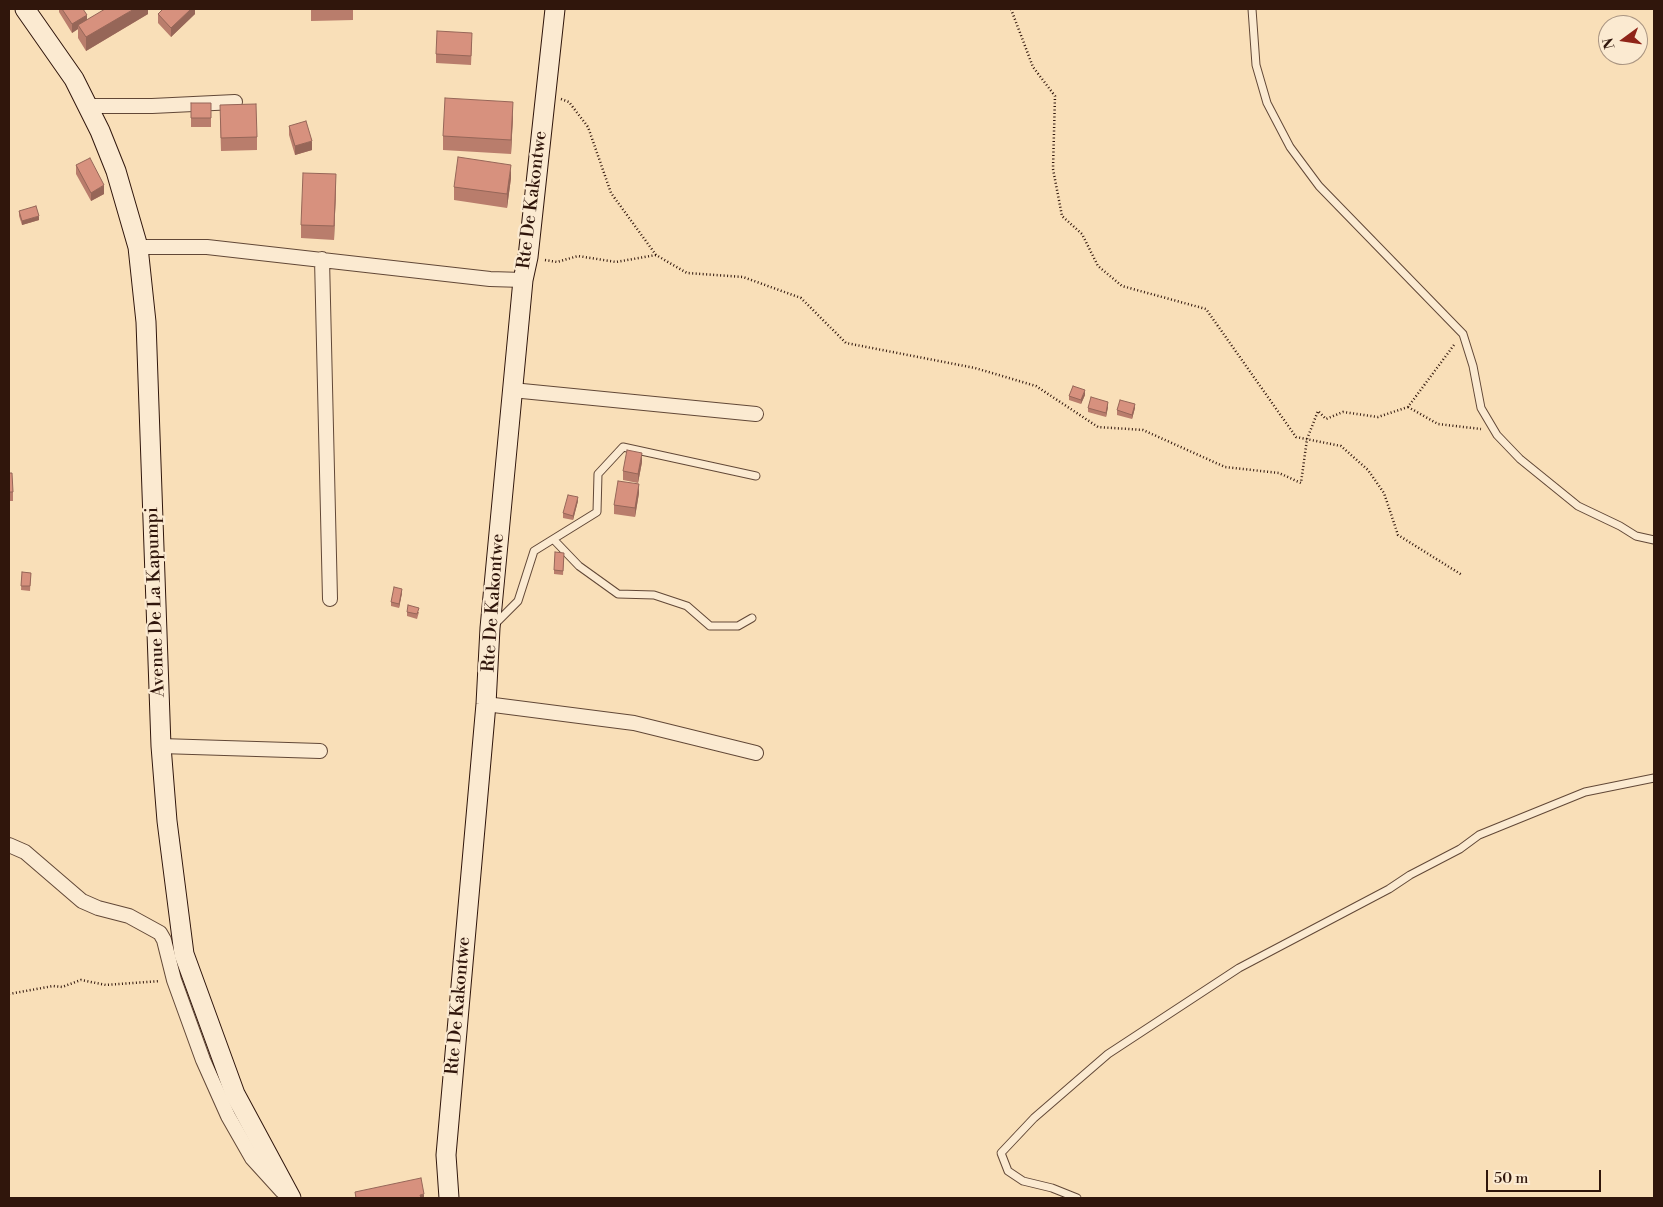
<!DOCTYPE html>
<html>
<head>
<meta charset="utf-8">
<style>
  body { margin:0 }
  #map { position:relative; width:1663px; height:1207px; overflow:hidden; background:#f9dfb8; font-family:"Libre Bodoni",serif }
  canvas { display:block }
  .frame { position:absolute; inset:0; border:10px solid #30160c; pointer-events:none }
  .north { position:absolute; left:1598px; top:15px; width:50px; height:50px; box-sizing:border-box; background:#fbead1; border:1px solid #aa9582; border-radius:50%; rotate:256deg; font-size:14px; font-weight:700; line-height:20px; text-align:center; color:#30160c }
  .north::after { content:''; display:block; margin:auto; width:18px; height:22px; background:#8f2418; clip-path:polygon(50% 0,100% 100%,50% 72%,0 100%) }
  .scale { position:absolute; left:1486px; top:1170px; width:115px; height:22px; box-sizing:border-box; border:2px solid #30160c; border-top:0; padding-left:6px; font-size:15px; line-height:18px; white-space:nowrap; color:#30160c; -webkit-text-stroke:4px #fbead1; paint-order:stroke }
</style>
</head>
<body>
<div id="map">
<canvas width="1663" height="1207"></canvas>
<div class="frame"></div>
<div class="north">N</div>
<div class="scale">50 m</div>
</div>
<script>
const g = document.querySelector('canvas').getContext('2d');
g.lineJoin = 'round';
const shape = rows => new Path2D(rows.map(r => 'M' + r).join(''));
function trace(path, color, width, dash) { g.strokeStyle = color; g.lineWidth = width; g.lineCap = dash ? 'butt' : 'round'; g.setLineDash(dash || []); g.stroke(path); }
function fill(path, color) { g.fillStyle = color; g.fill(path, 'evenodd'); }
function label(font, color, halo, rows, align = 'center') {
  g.font = font + ' "Libre Bodoni",serif'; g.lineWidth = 4.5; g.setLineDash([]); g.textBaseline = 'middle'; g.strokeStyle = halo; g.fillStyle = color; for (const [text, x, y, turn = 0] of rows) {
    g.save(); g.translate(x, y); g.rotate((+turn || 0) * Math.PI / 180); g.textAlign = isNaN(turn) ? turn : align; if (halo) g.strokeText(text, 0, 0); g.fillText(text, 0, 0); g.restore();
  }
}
const path = shape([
  [1011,9,1033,67,1055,96,1053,169,1062,216,1082,234,1098,266,1122,286,1206,309,1296,437,1341,446,1368,470,1384,493,1398,535,1462,575],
  [561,99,569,102,588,127,611,193,656,255,687,273,743,277,801,298,846,343,975,368,1036,386,1098,427,1143,430,1225,467,1279,473,1301,483,1307,439,1318,411,1326,419,1343,412,1378,417,1408,407,1454,345],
  [545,260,557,262,578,256,616,262,656,255],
  [1408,407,1438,424,1481,429],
  [9,994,53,986,62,987,81,980,106,985,160,981]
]);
const lane = shape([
  [1252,9,1256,65,1267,103,1290,147,1319,186,1463,334,1473,366,1481,408,1497,435,1520,459,1578,506,1620,526,1636,536,1654,540],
  [555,541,579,566,618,594,654,595,687,606,710,626,738,626,752,618],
  [494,625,518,601,534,551,597,512,598,474,623,447,756,476],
  [1077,1198,1052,1188,1023,1181,1008,1171,1001,1153,1034,1118,1108,1054,1239,968,1389,889,1410,875,1460,849,1479,835,1585,792,1654,778]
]);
const street = shape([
  [87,106,152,106,235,102],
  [138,247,207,247,490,279,523,280],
  [322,259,330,599],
  [512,390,756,414],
  [486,704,634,723,756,753],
  [161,746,320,751],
  [9,845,25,852,82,901,98,908,129,916,160,933,164,940,174,980,203,1060,228,1116,252,1158,282,1191]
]);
const secondary = shape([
  [25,9,74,79,100,131,116,171,138,247,146,322,161,746,167,821,184,954,235,1094,291,1198],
  [449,1198,446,1155,486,704,490,628,523,280,528,257,555,9]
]);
const wall = shape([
  [59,9,83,9,87,20,148,9,148,14,86,51,78,38,78,29,72,33,59,12],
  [195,9,195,14,171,37,158,23,158,14],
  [311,9,353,9,353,20,311,21],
  [472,42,471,65,436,63,436,54],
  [191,103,211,103,211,127,191,127],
  [513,116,511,154,443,150,443,136],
  [220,118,257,137,257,150,221,151],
  [289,126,312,150,295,155,289,135],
  [76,165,104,194,91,201,76,174],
  [511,178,507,208,454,200,454,187],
  [336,188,334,240,301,238,301,225],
  [19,211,39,220,22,225,19,216],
  [1085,395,1081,404,1069,400,1069,396],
  [1108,407,1106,417,1088,412,1088,408],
  [1135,408,1132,419,1117,415,1117,410],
  [642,462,638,483,623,480,623,471],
  [9,473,13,492,13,501,9,501],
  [639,493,635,517,614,514,614,505],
  [578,501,573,520,563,518,563,513],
  [564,557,563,575,554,574,554,570],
  [22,572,31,573,30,591,21,590],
  [402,593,399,608,391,606,391,602],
  [407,612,419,612,417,619,407,616]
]);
const shadedWall = shape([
  [134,9,148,9,148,14,86,51,86,37],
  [191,9,195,9,195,14,171,37,171,28],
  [87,15,87,24,78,25,78,29,72,33,72,24],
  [513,102,513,116,511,154,511,140],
  [312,141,312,150,295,155,295,146],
  [511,165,511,178,507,208,507,194],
  [336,174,336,188,334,240,334,226],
  [104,185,104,194,91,201,91,193],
  [39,216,39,220,22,225,22,221],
  [1085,390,1085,395,1081,404,1081,400],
  [1108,402,1108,407,1106,417,1106,413],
  [1135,404,1135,408,1132,419,1132,415],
  [642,453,642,462,638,483,638,474],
  [639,484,639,493,635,517,635,508],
  [578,497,578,501,573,520,573,516],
  [402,589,402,593,399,608,399,604],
  [424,1194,424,1198,420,1198,420,1195]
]);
const building = shape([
  [62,9,83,9,87,15,72,24,62,9],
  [105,9,134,9,86,37,78,25,105,9],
  [163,9,191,9,171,28,158,14,163,9],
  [437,31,472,33,471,56,436,54,437,31],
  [445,98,513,102,511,140,443,136,445,98],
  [191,103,211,103,211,118,191,118,191,103],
  [256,104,257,137,221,138,220,105,256,104],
  [306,121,312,141,295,146,289,126,306,121],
  [458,157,511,165,507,194,454,187,458,157],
  [90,158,104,185,91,193,76,165,90,158],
  [303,173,336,174,334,226,301,225,303,173],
  [36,206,39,216,22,221,19,211,36,206],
  [1073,386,1085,390,1081,400,1069,396,1073,386],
  [1091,397,1108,402,1106,413,1088,408,1091,397],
  [1120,400,1135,404,1132,415,1117,410,1120,400],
  [627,450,642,453,638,474,623,471,627,450],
  [9,473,12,473,13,492,9,492,9,473],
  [618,481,639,484,635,508,614,505,618,481],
  [568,495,578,497,573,516,563,513,568,495],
  [555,552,564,553,563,571,554,570,555,552],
  [22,572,31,573,30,586,21,586,22,572],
  [394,587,402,589,399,604,391,602,394,587],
  [408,605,419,608,417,614,407,612,408,605],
  [421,1178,424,1194,420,1195,421,1198,356,1198,355,1192,421,1178]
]);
const streetNames = [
  ["Rte De Kakontwe",533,200,-83],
  ["Avenue De La Kapumpi",156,602,-92],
  ["Rte De Kakontwe",494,603,-86],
  ["Rte De Kakontwe",459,1006,-85]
];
trace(lane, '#624837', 9);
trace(street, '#624837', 16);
trace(secondary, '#30160c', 21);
trace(path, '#30160c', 2.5, [1, 2.5]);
trace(lane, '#fbead1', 7);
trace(street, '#fbead1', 14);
trace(secondary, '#fbead1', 19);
fill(wall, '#b97d6c');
fill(shadedWall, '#966658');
fill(building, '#d7917e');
trace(building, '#966658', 1);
label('18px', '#30160c', '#fbead1', streetNames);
</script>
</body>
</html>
